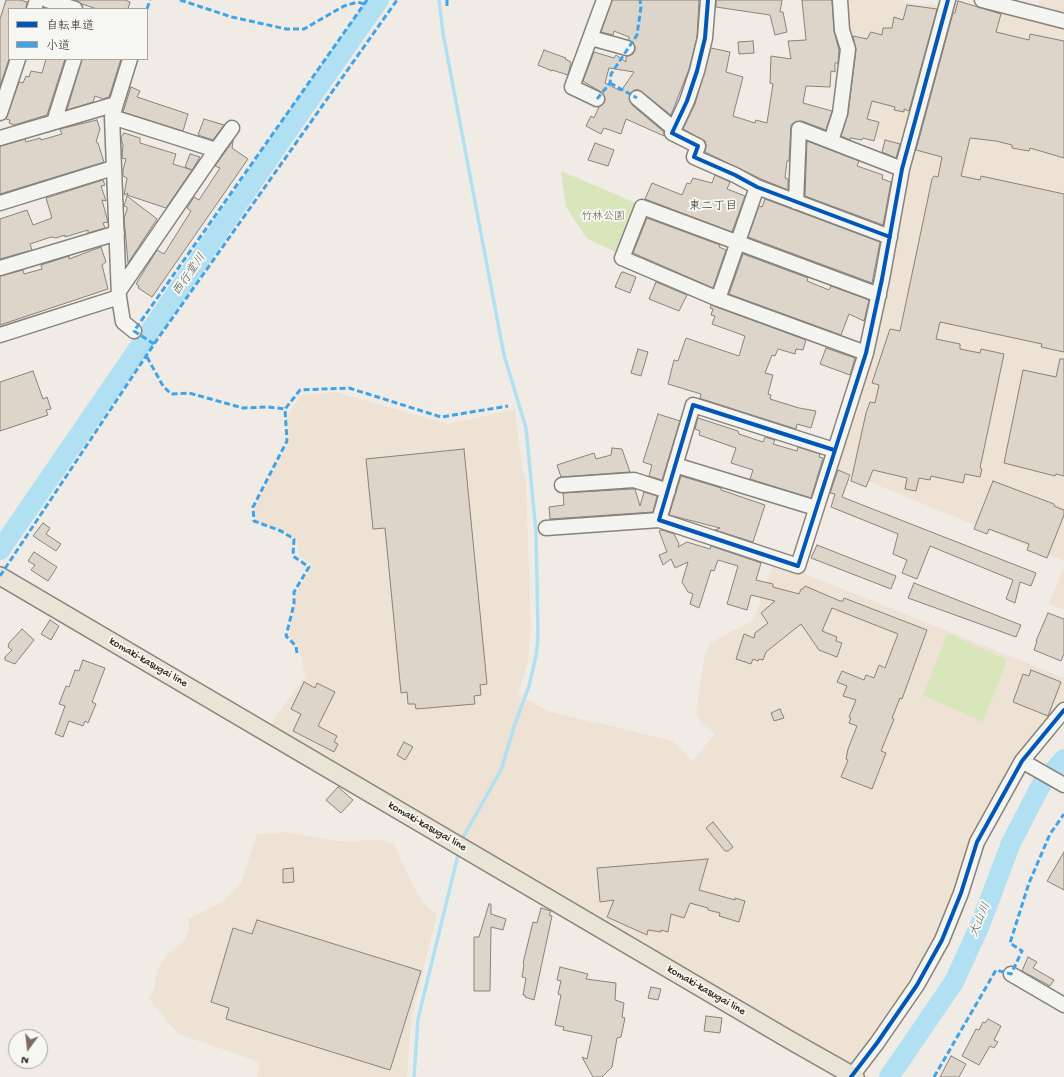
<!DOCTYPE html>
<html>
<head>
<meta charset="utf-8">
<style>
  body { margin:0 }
  #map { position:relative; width:1064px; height:1077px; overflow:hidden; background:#f0ece5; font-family:"Gochi Hand","Klee One",sans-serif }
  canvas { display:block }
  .legend { position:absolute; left:8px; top:8px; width:140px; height:52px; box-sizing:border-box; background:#f6f6f2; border:1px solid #aba49d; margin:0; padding:5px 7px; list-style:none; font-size:12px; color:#3b2a1e }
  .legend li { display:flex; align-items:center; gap:8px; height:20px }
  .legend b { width:20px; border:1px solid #aba49d }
  .north { position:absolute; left:8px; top:1029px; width:40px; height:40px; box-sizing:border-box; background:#f6f6f2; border:1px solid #aba49d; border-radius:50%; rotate:195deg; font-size:11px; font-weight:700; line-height:16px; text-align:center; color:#3b2a1e }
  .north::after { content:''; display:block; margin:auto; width:14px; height:18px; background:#7a6e64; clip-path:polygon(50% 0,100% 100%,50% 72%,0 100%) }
</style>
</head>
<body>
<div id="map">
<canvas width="1064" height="1077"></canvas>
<ul class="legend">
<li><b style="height:5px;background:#0057b8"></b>自転車道</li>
<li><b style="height:5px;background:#3fa3ea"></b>小道</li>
</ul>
<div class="north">N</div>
</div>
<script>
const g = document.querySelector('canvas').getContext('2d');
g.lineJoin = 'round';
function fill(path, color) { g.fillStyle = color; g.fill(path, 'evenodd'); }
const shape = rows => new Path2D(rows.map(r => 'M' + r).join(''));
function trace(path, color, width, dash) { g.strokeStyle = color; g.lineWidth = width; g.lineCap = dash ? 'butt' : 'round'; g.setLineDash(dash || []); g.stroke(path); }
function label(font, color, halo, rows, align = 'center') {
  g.font = font + ' "Gochi Hand","Klee One",sans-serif'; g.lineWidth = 4; g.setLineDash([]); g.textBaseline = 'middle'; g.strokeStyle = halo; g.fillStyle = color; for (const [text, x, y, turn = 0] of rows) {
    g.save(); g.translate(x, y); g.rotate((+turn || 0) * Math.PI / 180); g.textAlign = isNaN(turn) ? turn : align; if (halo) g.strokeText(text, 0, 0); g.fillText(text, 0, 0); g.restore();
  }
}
const built = shape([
  [846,0,900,0,916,5,933,4,940,7,907,145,876,138,880,120,846,111,849,33],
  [957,0,1034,21,1038,12,1039,0,1064,0,1064,561,835,468,890,268,908,178,953,2],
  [335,392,449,424,515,409,522,466,526,480,531,628,528,661,518,695,548,711,673,741,692,761,715,734,700,722,696,713,704,658,710,643,754,620,771,568,776,565,801,572,1064,678,1064,701,1043,729,949,911,928,957,867,1050,850,1066,268,728,305,677,299,645,289,635,296,593,313,565,299,556,297,538,281,529,274,529,257,521,255,507,289,442,287,418,301,395],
  [1064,567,1064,610,1049,604],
  [286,832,337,841,383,840,394,844,413,886,425,905,437,914,411,1020,407,1077,257,1077,260,1062,178,1034,149,999,154,989,157,970,168,954,185,940,189,931,188,919,224,901,241,883,257,834]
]);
const green = shape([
  [561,171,636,203,617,252,587,239,566,207],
  [948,633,1007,660,983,722,923,695]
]);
const stream = shape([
  [439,0,443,33,504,355,526,428,536,532,537,580,538,638,536,656,529,686,516,721,501,770,461,841],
  [414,1077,418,1019,459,851]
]);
const river = shape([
  [0,550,302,110,379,0],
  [889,1077,954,982,980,925,1011,843,1041,785,1064,759]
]);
const building = shape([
  [6,0,20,0,27,2,26,9,9,9,9,59,0,86,0,19,6,0],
  [76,0,125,0,130,2,128,9,97,9,82,4,76,0],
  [612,0,699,0,697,37,689,69,671,115,639,90,634,90,629,96,632,105,664,132,664,136,626,119,621,134,604,128,601,134,586,126,591,116,594,118,599,107,604,103,605,99,601,92,583,81,594,52,614,58,616,55,626,62,626,57,633,54,635,50,635,46,629,40,629,37,614,31,613,35,601,32,612,0],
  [609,68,634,72,621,91,605,83,609,68],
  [716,0,782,0,780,12,783,12,787,32,775,35,770,15,716,7,716,0],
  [802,0,832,0,834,31,839,50,838,63,835,63,835,72,831,71,830,87,806,86,803,103,832,111,826,130,802,121,795,122,791,125,789,161,787,161,785,178,788,179,788,190,761,179,705,152,706,145,705,141,683,129,695,104,711,48,730,52,726,72,743,77,733,116,755,123,756,120,767,123,773,84,770,83,771,56,791,59,788,41,806,40,802,0],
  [958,1,1001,14,996,32,1029,40,1030,34,1064,41,1064,158,1030,148,1029,151,1012,148,1012,145,996,141,970,138,961,176,980,180,981,176,1064,194,1064,352,1041,347,1042,344,940,322,936,339,960,344,960,349,980,353,981,349,1004,354,980,468,982,469,980,477,965,474,963,483,931,476,930,480,919,478,916,491,905,489,907,478,873,470,866,487,851,481,866,413,870,402,875,403,879,385,872,383,890,329,900,331,932,179,934,176,938,177,942,157,916,150,953,13,955,13,958,1],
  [907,5,937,9,909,111,904,109,904,112,894,110,895,107,872,101,867,119,879,122,874,141,863,138,862,140,850,138,850,140,841,136,848,114,856,50,853,36,867,39,871,32,882,35,883,28,892,28,894,17,903,20,907,5],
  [753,41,754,53,739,54,738,42,753,41],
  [544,50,566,58,565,59,571,62,568,75,552,70,552,71,538,65,544,50],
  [46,59,65,59,47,115,14,125,9,123,10,120,6,119,19,82,23,83,26,76,29,77,31,71,42,73,46,59],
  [82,59,121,59,109,97,103,99,95,96,93,102,67,110,82,59],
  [131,87,140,91,137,97,188,114,183,131,123,112,131,87],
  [204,119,224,125,213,140,198,135,204,119],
  [97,120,100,129,96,142,98,143,104,162,0,194,0,146,25,139,26,142,40,138,41,140,62,134,60,129,97,120],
  [124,133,140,138,140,143,176,154,173,164,192,170,166,208,127,195,128,193,124,195,127,178,123,176,123,170,126,159,122,158,123,144,122,143,121,137,124,133],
  [885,140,900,144,896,158,882,152,885,140],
  [233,141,232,148,248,159,152,297,138,288,139,286,136,284,157,250,164,254,191,211,187,208,194,197,199,200,220,168,215,166,233,141],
  [807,141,859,161,857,166,883,175,882,179,891,182,883,225,805,196,807,141],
  [595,143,614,150,608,166,588,160,595,143],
  [190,154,200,157,192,170,185,167,190,154],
  [715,175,730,182,727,189,745,196,732,232,645,199,652,183,682,195,687,183,690,184,693,178,712,183,715,175],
  [103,180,105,185,101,186,106,201,102,200,108,222,103,223,105,228,88,233,88,230,65,237,65,235,56,238,51,237,30,244,32,250,0,259,0,219,27,210,33,225,52,218,46,198,103,180],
  [127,196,157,219,128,263,124,218,127,210,127,207,124,206,127,196],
  [765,199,880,242,872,283,748,237,759,206,762,207,765,199],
  [647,218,720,245,719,247,726,250,713,288,633,253,647,218],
  [101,247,106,262,102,265,108,289,0,325,0,276,23,270,24,274,42,269,41,265,69,256,69,259,101,247],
  [743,254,808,278,807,281,829,290,831,286,869,300,864,321,849,314,841,335,729,294,743,254],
  [623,272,636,277,630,293,615,287,621,273,623,272],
  [656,282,687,295,679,311,649,299,656,282],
  [711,305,806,340,803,350,796,349,795,354,778,349,775,356,772,355,765,373,773,375,768,394,771,395,770,399,799,408,816,411,811,428,797,424,796,429,702,399,700,398,701,394,668,384,674,360,678,361,686,338,739,356,745,336,712,324,715,316,711,315,713,309,710,308,711,305],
  [826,348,855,358,850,375,820,364,826,348],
  [638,349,648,352,641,376,631,373,638,349],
  [1060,359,1064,359,1064,476,1056,474,1055,476,1004,463,1023,370,1056,377,1060,359],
  [33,371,43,399,47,397,51,409,46,410,48,415,0,431,0,382,33,371],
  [658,414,680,421,662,480,649,476,652,465,643,462,658,414],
  [698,418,738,431,739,434,763,442,765,437,775,440,773,444,797,451,798,447,820,454,819,457,823,458,811,498,750,479,753,470,731,463,736,448,699,435,700,431,695,429,698,418],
  [612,448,622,449,630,472,561,477,557,465,594,453,596,459,611,455,612,448],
  [464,449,487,684,480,685,481,695,474,696,475,704,416,709,415,704,408,704,407,692,401,693,385,528,373,529,366,459,464,449],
  [838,470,850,475,842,497,1036,573,1031,586,1020,582,1015,603,1006,599,1013,580,930,546,917,579,902,573,907,560,893,554,898,534,831,507,835,494,830,493,838,470],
  [681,476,721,488,721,490,765,505,753,542,715,530,720,528,669,515,681,476],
  [993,481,1054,504,1054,506,1064,510,1064,515,1047,558,1027,550,1029,544,989,529,987,534,974,529,993,481],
  [633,489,635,489,640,506,644,492,657,496,653,512,550,519,549,507,564,505,563,493,633,489],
  [43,523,50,528,46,534,61,544,56,551,33,536,43,523],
  [662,530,674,534,679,544,678,547,687,542,710,549,711,546,761,563,756,580,773,584,773,587,799,594,801,589,803,589,805,586,840,601,843,601,844,598,927,630,902,699,900,698,892,718,894,719,881,751,886,753,872,789,841,777,848,760,846,759,848,749,857,726,849,723,851,718,849,717,856,700,843,696,847,686,837,682,842,671,864,680,866,675,874,678,879,665,885,668,898,634,832,608,822,631,837,637,836,641,842,643,837,657,819,650,801,624,766,652,763,660,759,659,758,661,753,659,751,664,736,659,744,634,754,638,755,633,768,623,761,613,775,601,751,595,747,610,727,604,738,566,718,560,714,571,711,570,699,608,690,604,693,594,688,592,682,582,688,562,675,568,671,559,663,565,659,555,667,552,659,531,662,530],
  [817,545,896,576,891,589,811,558,817,545],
  [34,552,57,567,48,581,31,570,35,565,28,561,34,552],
  [914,583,1021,625,1016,637,908,598,914,583],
  [1048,613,1064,619,1064,654,1061,661,1034,650,1037,641,1036,641,1048,613],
  [50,620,59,626,51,640,41,634,50,620],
  [22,629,34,640,15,664,5,660,5,657,12,650,8,647,9,643,22,629],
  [83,660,105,668,92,702,96,704,88,723,85,721,83,726,69,721,63,737,55,734,65,706,59,704,66,686,69,687,75,670,79,671,83,660],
  [1031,670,1061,682,1048,716,1013,702,1023,674,1029,676,1031,670],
  [304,682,315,688,317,683,335,692,318,726,337,736,334,742,338,744,334,752,293,731,301,714,291,709,304,682],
  [780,709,784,718,774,721,771,713,780,709],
  [404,742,413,747,405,760,397,755,404,742],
  [338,787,353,800,341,813,326,800,338,787],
  [713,822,733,847,728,851,725,851,706,828,713,822],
  [1064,852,1064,890,1047,881,1064,852],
  [708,859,699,890,735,900,735,898,745,901,739,922,719,916,720,913,708,910,708,908,690,903,684,918,671,914,668,932,661,930,661,932,648,930,647,935,607,917,614,900,600,902,597,868,708,859],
  [293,868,294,882,283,883,283,869,293,868],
  [489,904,491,904,491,914,506,919,503,930,491,927,490,991,474,991,474,937,479,937,489,904],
  [541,908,551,911,549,915,552,916,534,1000,525,997,525,995,523,995,526,978,522,977,524,964,523,963,533,922,537,923,541,908],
  [257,920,421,971,390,1070,226,1019,229,1008,211,1002,233,928,252,934,257,920],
  [1028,957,1037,962,1033,968,1054,980,1050,986,1022,971,1028,957],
  [560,967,588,974,586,979,616,983,615,1000,624,1003,622,1017,625,1018,621,1037,617,1038,612,1067,602,1077,593,1077,582,1057,587,1059,592,1036,563,1030,564,1027,555,1025,561,995,558,994,561,981,557,980,560,967],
  [651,987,661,989,658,1000,648,998,651,987],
  [706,1016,722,1018,720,1033,704,1031,706,1016],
  [988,1019,1001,1026,994,1040,998,1042,994,1048,990,1046,979,1065,962,1056,976,1029,979,1030,983,1022,985,1023,988,1019],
  [951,1056,966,1064,959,1077,940,1077,951,1056]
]);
const minor = shape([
  [47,0,75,9],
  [708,0,705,38,697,71,687,101,672,133,698,146,694,157,735,175,757,187,890,237],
  [982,0,1064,21],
  [34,9,37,0],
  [591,38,627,48],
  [130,59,112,117,119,297,123,322,134,331],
  [637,98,674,129],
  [597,99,572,87,604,0],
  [0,113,18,59],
  [112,117,216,150,119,291],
  [54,122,74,59],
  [0,138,116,104],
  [831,141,840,113,848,49,842,30,840,0],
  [216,150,232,128],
  [796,202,799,129,902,169],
  [0,203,113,168],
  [0,268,117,233],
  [718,299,757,187],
  [0,335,119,297],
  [866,353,718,299,622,258,642,207,879,295],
  [834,450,693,405,659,520,798,566,866,353,882,279,902,169,948,0],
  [675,465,816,508],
  [562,485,634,480,668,491],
  [546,528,659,520],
  [1022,761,1064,785],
  [1011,974,1064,1005],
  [851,1077,877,1043,917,985,942,940,961,893,977,842,1022,761,1064,710]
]);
const major = shape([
  [0,576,788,1039,855,1077]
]);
const quiet = shape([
  [180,0,232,17,286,29,304,29,344,6,358,2,364,4],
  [447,0,447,6],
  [147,9,150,0],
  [610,83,637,98],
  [597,99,610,83,611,74,637,35,641,7,640,0],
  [154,344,134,331,367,0],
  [147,357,163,386,171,394,189,393,243,408,268,407,285,409],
  [0,576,154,344,397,0],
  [297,653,296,646,286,636,294,604,294,592,309,567,293,556,294,539,281,531,254,521,253,507,287,441,285,409,300,390,349,388,441,417,508,406],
  [934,1077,996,970,1011,974,1022,951,1010,943,1029,883,1050,834,1064,814]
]);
const cycleway = shape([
  [708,0,705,38,697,71,687,101,672,133,698,146,694,157,735,175,757,187,890,237],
  [834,450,693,405,659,520,798,566,866,353,882,279,902,169,948,0],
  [851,1077,877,1043,917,985,942,940,961,893,977,842,1022,761,1064,710]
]);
const parkNames = [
  ["竹林公園",603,217]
];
const streetNames = [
  ["komaki-kasugai line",148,663,30],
  ["komaki-kasugai line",427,827,30],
  ["komaki-kasugai line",706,991,30]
];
const neighbourhoodNames = [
  ["東二丁目",713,207]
];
const waterNames = [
  ["西行堂川",190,275,-55],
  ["大山川",981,920,-67]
];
fill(built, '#ede2d4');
fill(green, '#d9e6bb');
trace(stream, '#b2e0f3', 3.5);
trace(river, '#b2e0f3', 20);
fill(building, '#ddd5c9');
trace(building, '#88827c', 1);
trace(minor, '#88827c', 17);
trace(major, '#88827c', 20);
trace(minor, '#f4f4f1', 14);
trace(major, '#e8e5d7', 17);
trace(quiet, '#3fa3ea', 3, [6, 3]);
trace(cycleway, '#0057b8', 4);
label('11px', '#5e583d', '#f6f6f2', parkNames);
label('11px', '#3b2a1e', '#f6f6f2', streetNames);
label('12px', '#3b2a1e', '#f6f6f2', neighbourhoodNames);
label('italic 12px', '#525655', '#f6f6f2', waterNames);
</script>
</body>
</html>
